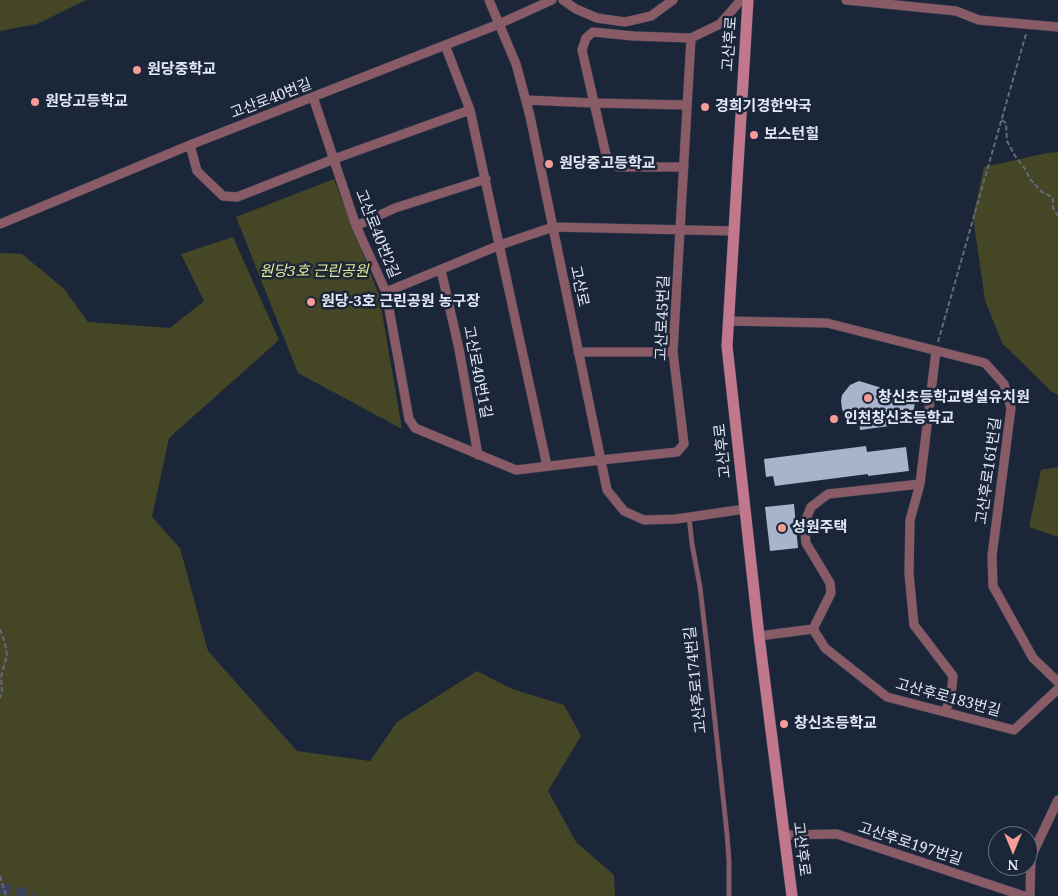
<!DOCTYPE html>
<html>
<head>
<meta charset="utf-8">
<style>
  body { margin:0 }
  #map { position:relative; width:1058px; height:896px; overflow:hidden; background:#1c2639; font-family:"Noto Serif",serif }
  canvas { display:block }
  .north { position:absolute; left:988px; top:826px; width:50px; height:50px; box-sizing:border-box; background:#1c2639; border:1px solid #6b7484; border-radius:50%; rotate:180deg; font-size:14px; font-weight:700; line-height:20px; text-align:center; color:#e1e8f5 }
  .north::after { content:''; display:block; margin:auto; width:18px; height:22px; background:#f59c96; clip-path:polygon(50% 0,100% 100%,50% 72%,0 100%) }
</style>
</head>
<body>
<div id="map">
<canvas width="1058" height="896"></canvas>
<div class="north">N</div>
</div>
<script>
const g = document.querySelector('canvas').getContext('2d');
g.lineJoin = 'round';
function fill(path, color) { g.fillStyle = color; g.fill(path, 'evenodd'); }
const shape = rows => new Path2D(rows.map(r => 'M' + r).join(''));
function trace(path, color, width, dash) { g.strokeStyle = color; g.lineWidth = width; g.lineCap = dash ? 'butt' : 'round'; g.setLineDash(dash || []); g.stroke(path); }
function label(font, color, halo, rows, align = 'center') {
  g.font = font + ' "Noto Serif","Noto Sans KR",serif'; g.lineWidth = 5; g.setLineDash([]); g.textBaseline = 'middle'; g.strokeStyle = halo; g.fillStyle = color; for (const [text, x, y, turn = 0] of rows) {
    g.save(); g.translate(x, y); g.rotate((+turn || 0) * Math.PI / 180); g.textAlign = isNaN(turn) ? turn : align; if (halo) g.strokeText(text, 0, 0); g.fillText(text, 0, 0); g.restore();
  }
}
const green = shape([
  [0,0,86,0,37,24,0,31],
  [1058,152,1058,395,1052,392,1002,343,985,300,973,217,984,167,1047,153],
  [334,179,379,295,402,429,298,373,236,217],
  [233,237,279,340,169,438,152,517,180,548,208,651,297,751,370,761,397,722,477,671,512,689,564,705,581,736,548,791,576,842,614,875,615,896,0,896,0,253,22,254,64,289,88,322,170,328,204,301,181,254],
  [1058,467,1058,537,1029,527,1041,470]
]);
const building = shape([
  [859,381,915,398,914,410,910,410,904,415,905,424,860,430,859,419,849,420,844,414,842,409,841,401,842,395,850,385],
  [866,446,867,452,906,447,909,471,868,476,868,474,775,486,773,476,766,477,764,459],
  [794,504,798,548,770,551,765,507]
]);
const secondaryTunnel = shape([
  [0,888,35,896]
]);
const path = shape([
  [1002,120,1006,123,1007,141,1015,156,1025,169,1030,179,1042,192,1050,196,1053,199,1053,208,1058,216],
  [938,342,1026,34],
  [0,629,5,643,7,655,1,677,2,692,0,698],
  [0,876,6,896]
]);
const service = shape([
  [689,517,692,544,700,587,707,647,727,834,729,861,729,896]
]);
const minor = shape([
  [489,0,516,64,530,116,607,490,624,511,644,520,676,519,745,509],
  [563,0,576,9,597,18,625,22,651,16,673,0],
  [846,0,956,11,979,20,1058,27],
  [445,45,470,110,547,466],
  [313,97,356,226,386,292,409,419,415,428,516,470,601,460,677,452,684,444,673,352,691,38],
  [526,100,594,103,687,105],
  [190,145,197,171,223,196,237,197,334,159,470,110],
  [684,167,618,167,606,155,582,50,586,38,593,32,633,36,691,38,720,24,741,0],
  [0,224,190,145,499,24,552,0],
  [356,226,395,208,486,179],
  [441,270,459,349,478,455],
  [386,292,500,245,553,227,734,231],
  [728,321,827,323,985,363,1004,384,1011,408,992,556,993,586,1033,658,1058,682],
  [936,351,920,484,910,520,909,574,914,625,953,676,951,697,945,712],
  [578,352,673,352],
  [813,629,831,593,830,583,806,543,804,524,811,507,828,494,920,484],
  [759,636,813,629,825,648,887,697,1014,730,1058,689],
  [784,835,837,834,1024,896],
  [1030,896,1031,857,1058,800]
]);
const secondary = shape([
  [748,0,727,346,759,636,792,896]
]);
const markers = [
  [137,70,5,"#f59c96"],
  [35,102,5,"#f59c96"],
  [705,107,5,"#f59c96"],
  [754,135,5,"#f59c96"],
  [549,164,5,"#f59c96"],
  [311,302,5,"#f59c96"],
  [868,398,5,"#f59c96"],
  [834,419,5,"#f59c96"],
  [782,528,5,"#f59c96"],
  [784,724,5,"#f59c96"]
];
const streetNames = [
  ["고산후로",730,44,-86],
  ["고산로40번길",271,99,-21],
  ["고산로40번2길",377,234,68],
  ["고산로",579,286,78],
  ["고산로45번길",663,318,-88],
  ["고산로40번1길",477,372,79],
  ["고산후로",723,451,-96],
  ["고산후로161번길",989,471,-82],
  ["고산후로174번길",696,680,-96],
  ["고산후로183번길",948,698,15],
  ["고산후로197번길",910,844,18],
  ["고산후로",801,849,83]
];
const poiNames = [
  ["원당중학교",147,70],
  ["원당고등학교",45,102],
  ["경희기경한약국",715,107],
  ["보스턴힐",764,135],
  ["원당중고등학교",559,164],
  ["원당-3호 근린공원 농구장",321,302],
  ["창신초등학교병설유치원",878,398],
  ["인천창신초등학교",844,419],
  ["성원주택",792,528],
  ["창신초등학교",794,724]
];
const parkNames = [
  ["원당3호 근린공원",314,272]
];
fill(green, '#454626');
fill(building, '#a7b4cc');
trace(secondaryTunnel, '#3a4355', 11, [11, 5.5]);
trace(service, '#384153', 5.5);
trace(minor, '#384153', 10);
trace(secondary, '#384153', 12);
trace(path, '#626b7c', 2, [5, 2.5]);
trace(service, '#895b67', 4.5);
trace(minor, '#895b67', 9);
trace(secondary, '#c1788c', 11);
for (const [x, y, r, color] of markers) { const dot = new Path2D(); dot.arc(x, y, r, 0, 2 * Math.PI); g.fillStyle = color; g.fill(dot); trace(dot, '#1c2639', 2); }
label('15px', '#e1e8f5', '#1c2639', streetNames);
label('bold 15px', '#e1e8f5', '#1c2639', poiNames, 'left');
label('italic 15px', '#e4e993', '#1c2639', parkNames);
</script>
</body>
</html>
